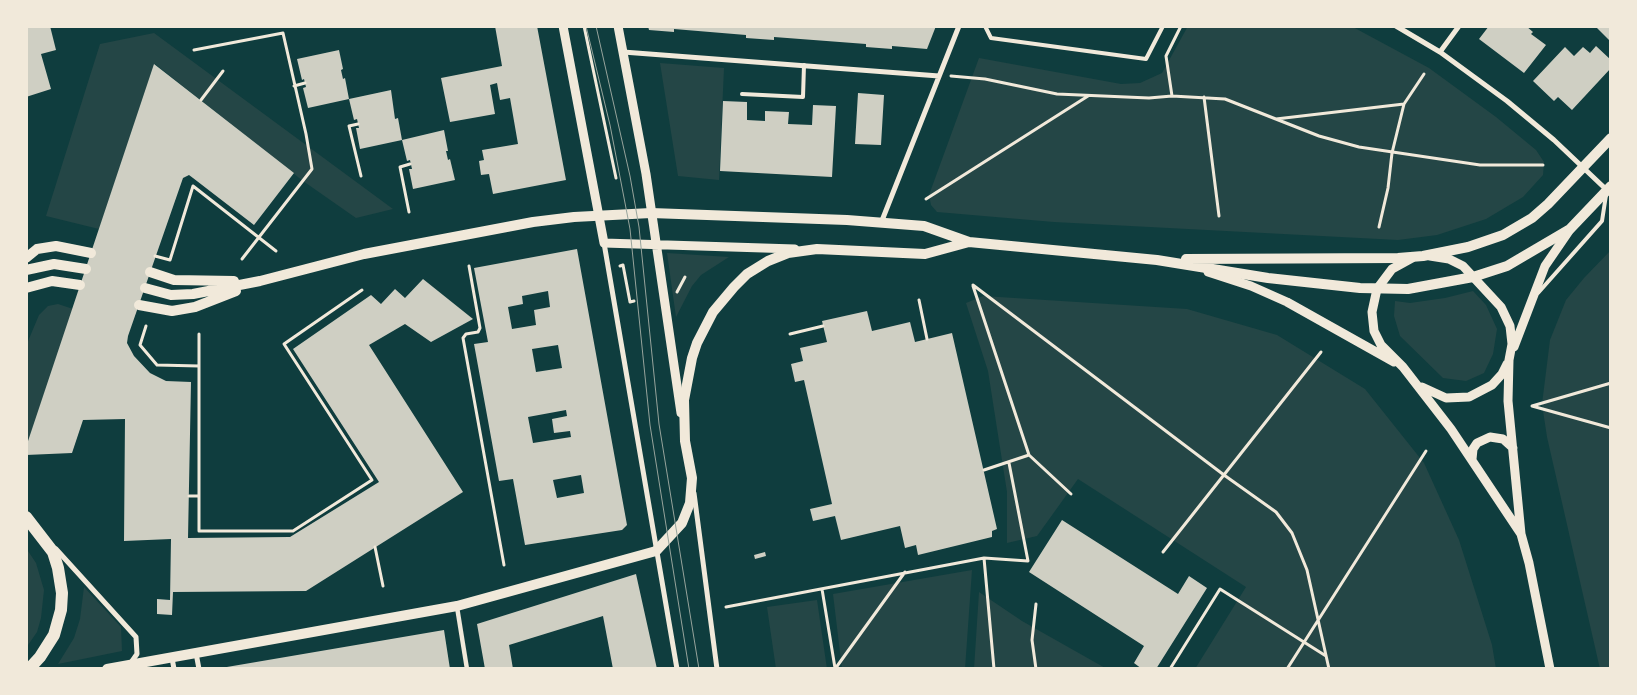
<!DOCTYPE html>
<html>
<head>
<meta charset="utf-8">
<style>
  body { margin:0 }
  #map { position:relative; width:1637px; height:695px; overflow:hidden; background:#0f3d3e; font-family:"Fira Sans Condensed",sans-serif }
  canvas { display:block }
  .frame { position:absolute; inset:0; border:28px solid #f1e9da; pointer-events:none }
</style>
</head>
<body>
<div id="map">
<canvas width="1637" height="695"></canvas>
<div class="frame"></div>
</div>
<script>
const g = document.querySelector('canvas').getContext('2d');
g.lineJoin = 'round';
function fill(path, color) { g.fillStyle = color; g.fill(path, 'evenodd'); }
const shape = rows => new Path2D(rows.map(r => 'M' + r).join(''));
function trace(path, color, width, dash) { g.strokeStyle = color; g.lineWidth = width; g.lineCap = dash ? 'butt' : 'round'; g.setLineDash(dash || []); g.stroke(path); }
const green = shape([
  [1188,26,1351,26,1429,68,1496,117,1536,150,1544,162,1543,175,1523,197,1486,219,1437,235,1398,240,1054,222,937,212,931,205,929,195,979,58,1121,84,1140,83,1162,73],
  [154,33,393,209,356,218,303,181,155,64,99,229,46,216,100,44],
  [660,63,724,68,719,180,678,176],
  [1611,250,1611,669,1600,669,1547,437,1542,404,1550,340,1566,300,1584,278],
  [667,253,729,257,701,275,692,286,676,317],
  [1473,291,1486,305,1497,329,1493,354,1484,373,1466,381,1443,378,1400,336,1394,316,1395,301,1410,303,1445,298],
  [983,296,1187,309,1277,335,1365,389,1424,463,1459,540,1492,645,1496,669,1195,669,1246,587,1078,479,1037,536,1007,543,1007,492,988,371,966,303],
  [58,304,73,309,26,447,26,346,39,315,48,306],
  [26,548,36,563,44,590,41,618,37,632,26,648,28,600],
  [972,570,965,669,842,669,833,594],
  [84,587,121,627,122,651,58,664,74,638,80,619],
  [979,592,1022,621,1107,669,974,669],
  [817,600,827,669,776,669,767,607]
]);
const building = shape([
  [26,26,50,26,56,50,41,54,51,89,26,97],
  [495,26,537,26,566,180,493,194,489,174,481,175,479,161,484,160,482,150,518,144,510,98,500,100,497,83,490,85,495,114,450,122,441,78,502,66],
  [648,26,936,26,927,49,892,46,892,49,866,47,866,44,774,37,774,40,746,38,746,35,674,29,674,32,649,30],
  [1489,26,1526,26,1533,32,1531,34,1546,45,1524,73,1479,39],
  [1595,26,1611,26,1611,42],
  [1596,46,1611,60,1611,68,1572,110,1558,97,1554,101,1533,81,1565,47,1574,56,1583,47,1590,53],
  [339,50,343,69,341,70,343,79,345,78,349,99,308,108,303,88,306,87,304,79,302,80,297,59],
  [154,64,294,173,254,225,193,178,189,175,183,178,128,336,127,343,134,356,150,373,166,381,191,382,188,538,290,537,379,482,293,349,371,295,381,304,395,289,405,298,423,279,473,319,431,342,405,324,369,345,463,492,306,591,173,592,172,615,157,614,157,599,170,600,171,539,124,541,125,419,83,420,72,453,26,455,26,447],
  [391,90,395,119,398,118,402,140,444,130,448,151,446,151,448,160,450,159,455,180,413,189,409,169,412,169,410,160,407,161,402,140,360,149,356,128,359,128,357,119,354,120,349,99],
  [858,93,884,95,881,145,855,144],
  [723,101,747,102,747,120,765,121,765,111,789,112,788,124,812,125,813,105,836,106,832,177,720,171],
  [577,249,627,525,622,530,525,545,513,479,499,481,474,344,488,342,474,268],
  [548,291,550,307,534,310,536,325,512,329,508,307,523,304,522,296],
  [558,345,562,368,536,372,532,349],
  [566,410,567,416,552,419,554,433,570,431,571,437,533,443,528,417],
  [581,475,584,493,557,498,553,480],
  [867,311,872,331,910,322,915,342,952,333,997,529,992,531,992,537,918,555,916,545,905,548,900,526,841,540,835,516,813,521,810,509,832,504,804,380,795,382,791,364,803,361,800,348,827,342,822,321],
  [1062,520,1178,594,1189,576,1207,588,1156,669,1142,669,1134,663,1144,646,1029,572],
  [765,552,766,556,755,559,754,555],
  [636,574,657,669,613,669,603,616,509,645,513,669,485,669,477,624],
  [444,630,450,669,221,669,221,668]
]);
const path = shape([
  [584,26,616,178],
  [194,50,283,33,306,134,312,169,242,259],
  [951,76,985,79,1057,94,1149,98,1172,96,1225,99,1319,136,1359,147,1480,165,1543,165],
  [294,86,305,83],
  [1172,96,1166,56,1181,26],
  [1204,97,1219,216],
  [201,100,223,71],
  [1276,119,1404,104],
  [358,124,349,126,361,176],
  [926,199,1088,96],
  [409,212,400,167,410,164],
  [1379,227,1388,188,1392,153,1404,104,1424,74],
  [155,256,170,260,193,186,276,251],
  [469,266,480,328,478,332,466,334,463,338,504,565],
  [620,266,623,265,630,302,634,301],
  [973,285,1224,475,1276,512,1292,533,1307,570,1329,669],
  [973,286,1029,455,1071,494],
  [677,292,685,277],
  [919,300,927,339],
  [146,326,140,345,157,365,199,366,199,531,293,531,372,480,284,344,362,290],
  [790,334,823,326],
  [199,366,199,334],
  [1532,406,1611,383],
  [1532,406,1611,428],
  [984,470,1029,455],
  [189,496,199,496],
  [375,547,383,586],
  [1163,552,1321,352],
  [984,558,994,669],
  [822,589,835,668],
  [1036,604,1032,640,1036,669],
  [726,607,984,558,1028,561,1009,463],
  [835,669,905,572],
  [1170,669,1220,589,1326,656],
  [1287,669,1426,451]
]);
const service = shape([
  [985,26,991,38,1146,59,1163,26],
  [742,94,803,97,804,65],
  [1538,293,1602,221,1606,195]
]);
const pedestrian = shape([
  [457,607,467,669]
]);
const minor = shape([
  [1396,26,1440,52,1507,101,1554,140,1611,194],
  [623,52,939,76],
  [1440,52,1459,26],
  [881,223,959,26],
  [604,243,677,669],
  [694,493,717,669],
  [56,549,136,637,137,654,130,664],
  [196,653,199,669],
  [172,658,174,669]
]);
const tertiary = shape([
  [563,26,604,243,795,249],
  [618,26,646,174,681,413],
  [1430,256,1449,259,1463,266,1501,307,1510,326,1512,344,1509,360,1508,401,1521,534,1529,563,1550,669],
  [1412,258,1392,269,1377,289,1372,312,1374,331,1381,345,1403,367,1451,429,1521,534],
  [1208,272,1251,286,1287,302,1394,362],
  [1514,347,1545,266,1569,231],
  [1422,387,1446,398,1469,397,1492,385,1502,374,1507,364],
  [1472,459,1473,449,1477,443,1490,437,1503,439,1513,448]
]);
const secondary = shape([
  [26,258,37,249,56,246,91,253],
  [1186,259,1398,258,1423,256,1468,247,1503,235,1532,218,1548,204,1611,138],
  [26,270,54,264,86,269],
  [150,272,174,280,234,281],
  [26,288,52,281,80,285],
  [145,288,171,295,193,294,260,281,364,254,533,222,574,217,651,213,847,220,924,226,969,242,1157,260,1268,278,1360,288,1408,289,1473,277,1507,266,1570,229,1611,186],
  [139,305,172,311,195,307,236,291],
  [107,669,457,606,656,551,682,523,690,503,692,478,685,441,684,400,692,358,697,343,713,312,734,287,747,274,768,261,788,253,817,249,925,254,969,242]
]);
const primary = shape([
  [26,517,53,552,58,568,62,593,61,610,54,635,40,657,29,669]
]);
const tram = shape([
  [586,26,610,125,630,229,650,425,689,669],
  [596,26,630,176,639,227,659,424,699,669]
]);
fill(green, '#244646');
fill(building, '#cfcfc3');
trace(path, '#f1e9da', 3);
trace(service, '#f1e9da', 4);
trace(pedestrian, '#f1e9da', 4.5);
trace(minor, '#f1e9da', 5);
trace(tertiary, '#f1e9da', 9);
trace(secondary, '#f1e9da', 10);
trace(primary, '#f1e9da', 12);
trace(tram, '#97a49c', 1);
</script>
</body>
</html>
